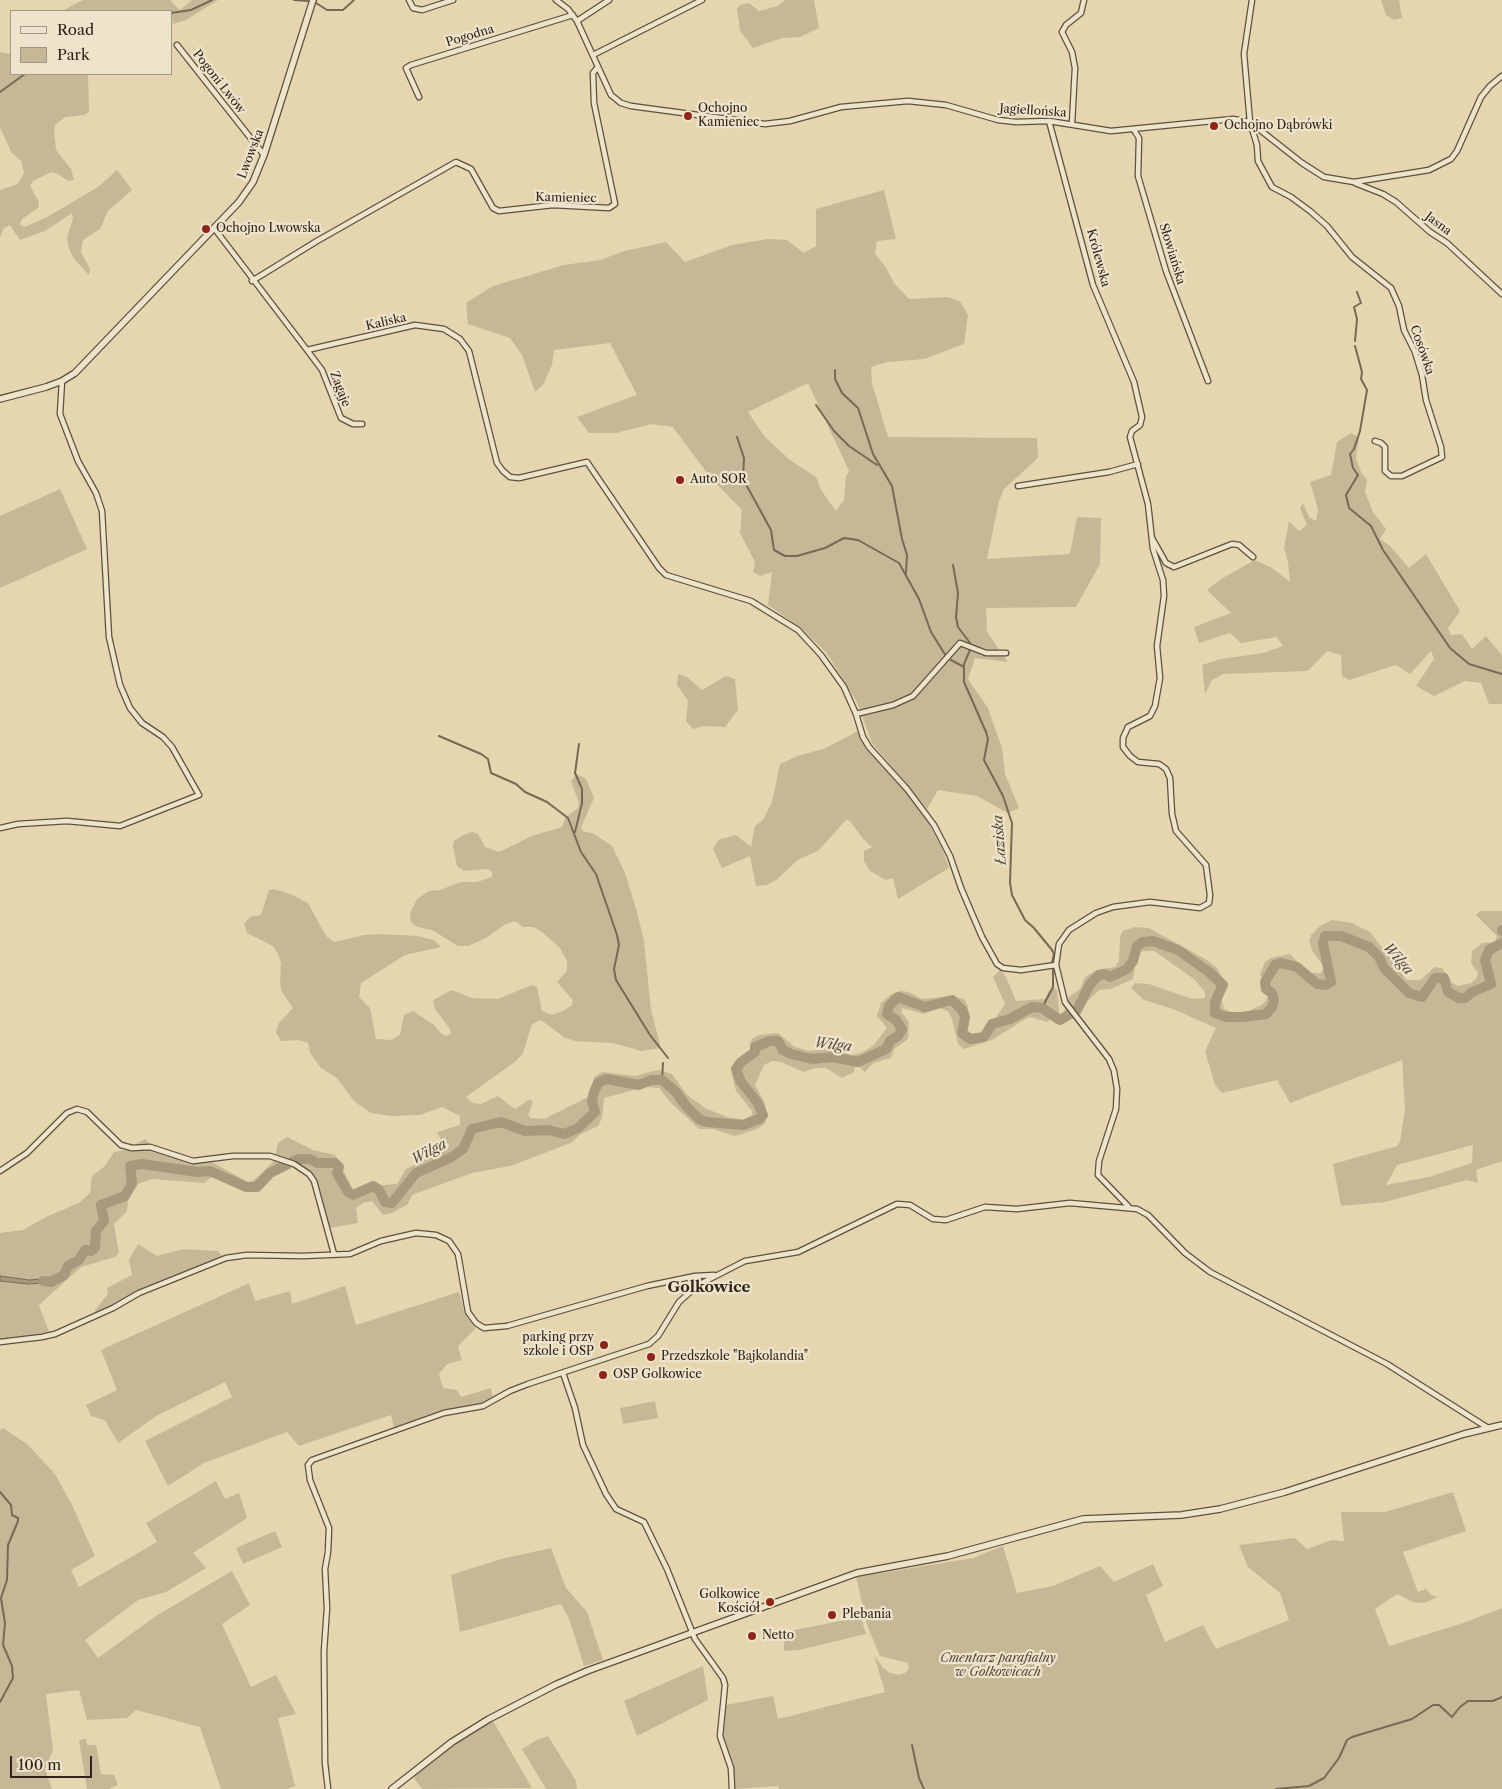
<!DOCTYPE html>
<html>
<head>
<meta charset="utf-8">
<style>
  body { margin:0 }
  #map { position:relative; width:1502px; height:1789px; overflow:hidden; background:#e5d6af; font-family:"Libre Caslon Text",serif }
  canvas { display:block }
  .legend { position:absolute; left:10px; top:10px; width:162px; height:65px; box-sizing:border-box; background:#eee4cb; border:1px solid #a29784; margin:0; padding:6px 9px; list-style:none; font-size:15px; color:#302319 }
  .legend li { display:flex; align-items:center; gap:10px; height:25px }
  .legend b { width:25px; border:1px solid #a29784 }
  .scale { position:absolute; left:10px; top:1756px; width:82px; height:22px; box-sizing:border-box; border:2px solid #302319; border-top:0; padding-left:6px; font-size:15px; line-height:18px; white-space:nowrap; color:#302319; -webkit-text-stroke:4px #eee4cb; paint-order:stroke }
</style>
</head>
<body>
<div id="map">
<canvas width="1502" height="1789"></canvas>
<ul class="legend">
<li><b style="height:6px;background:#eee4cb"></b>Road</li>
<li><b style="height:14px;background:#c6b896"></b>Park</li>
</ul>
<div class="scale">100 m</div>
</div>
<script>
const g = document.querySelector('canvas').getContext('2d');
g.lineJoin = 'round';
function fill(path, color) { g.fillStyle = color; g.fill(path, 'evenodd'); }
const shape = rows => new Path2D(rows.map(r => 'M' + r).join(''));
function trace(path, color, width, dash) { g.strokeStyle = color; g.lineWidth = width; g.lineCap = dash ? 'butt' : 'round'; g.setLineDash(dash || []); g.stroke(path); }
function label(font, color, halo, rows, align = 'center') {
  g.font = font + ' "Libre Caslon Text",serif'; g.lineWidth = 4.5; g.setLineDash([]); g.textBaseline = 'middle'; g.strokeStyle = halo; g.fillStyle = color; for (const [text, x, y, turn = 0] of rows) {
    g.save(); g.translate(x, y); g.rotate((+turn || 0) * Math.PI / 180); g.textAlign = isNaN(turn) ? turn : align; if (halo) g.strokeText(text, 0, 0); g.fillText(text, 0, 0); g.restore();
  }
}
const green = shape([
  [83,0,170,0,180,10,192,0,218,0,186,20,173,24,171,11,62,11],
  [785,0,814,0,819,28,800,37,782,38,753,48,740,31,737,9,740,5,749,3,759,11,778,6],
  [1381,0,1399,0,1402,18,1394,20,1386,15],
  [0,52,11,54,11,74,88,74,89,112,84,115,65,117,55,125,54,132,56,150,71,169,74,180,68,181,58,174,51,172,33,181,30,186,39,202,38,208,22,219,20,225,25,227,47,217,98,187,117,170,132,190,108,211,100,229,83,240,81,252,90,269,89,275,75,260,69,249,67,237,73,219,72,213,45,231,20,240,10,225,4,228,0,237,0,190,18,184,24,173,21,161,12,153,0,128],
  [884,190,896,239,877,241,875,254,885,266,894,283,909,299,947,297,960,301,968,315,964,344,924,359,888,362,871,367,872,383,888,437,1037,438,1038,458,1004,489,999,501,987,559,1070,554,1077,517,1101,518,1100,564,1076,607,986,608,987,632,1008,662,975,658,968,679,988,708,1002,748,1005,774,1019,808,1008,813,977,796,938,790,927,809,872,743,857,702,826,652,800,627,768,605,772,572,760,576,753,572,755,562,740,533,742,510,710,477,673,427,651,424,616,433,589,433,577,417,637,395,610,343,554,350,552,365,543,385,535,392,522,355,510,338,468,324,466,303,493,286,564,265,600,260,625,251,666,242,685,262,732,245,768,239,787,240,804,253,816,246,816,209],
  [808,383,849,471,846,476,844,500,836,511,821,490,816,477,790,460,764,436,748,412],
  [1351,433,1359,438,1356,458,1361,472,1367,480,1365,492,1373,512,1386,529,1380,539,1390,546,1409,568,1426,554,1460,611,1448,628,1451,635,1462,634,1472,649,1486,636,1502,655,1502,704,1489,704,1481,683,1465,681,1434,696,1416,686,1434,659,1431,651,1410,674,1396,665,1349,680,1342,676,1341,655,1327,651,1308,671,1223,674,1212,680,1205,694,1202,665,1221,659,1263,653,1283,646,1277,637,1241,643,1230,633,1199,643,1194,627,1231,613,1207,590,1221,579,1255,560,1272,568,1290,582,1288,562,1284,548,1289,521,1299,531,1307,525,1300,508,1303,503,1309,517,1316,521,1318,509,1310,482,1331,475,1337,442],
  [60,489,87,549,0,588,0,516],
  [678,674,687,677,702,690,726,676,735,679,738,710,725,727,703,726,693,729,686,721,688,701,677,685],
  [858,731,867,749,905,790,928,822,943,851,949,868,898,899,893,878,886,880,870,871,864,861,864,851,872,847,863,839,850,821,846,820,818,851,799,859,776,880,767,885,756,886,750,856,722,868,713,849,718,840,736,835,751,847,755,826,763,820,772,802,780,764,798,756,826,748],
  [577,774,586,779,594,798,581,827,583,831,594,834,612,846,625,873,637,912,644,941,651,1010,661,1048,641,1051,613,1043,575,1041,565,1038,541,1020,532,1024,523,1053,516,1061,466,1097,472,1103,481,1104,498,1096,515,1109,530,1099,533,1102,528,1115,531,1118,544,1119,588,1097,593,1090,594,1077,602,1072,635,1076,658,1070,672,1074,687,1095,705,1108,727,1117,744,1120,752,1115,752,1111,736,1091,732,1075,734,1066,751,1060,753,1056,750,1044,752,1039,759,1035,778,1033,795,1047,809,1051,829,1049,852,1055,861,1053,873,1046,887,1028,877,1016,881,1003,892,994,900,991,909,992,922,999,951,996,964,999,968,1007,962,1032,966,1034,980,1034,988,1029,1005,1004,993,977,1000,970,1006,977,1016,1001,1045,999,1049,991,1053,988,1057,990,1059,1011,1057,1015,1047,1022,1031,1017,1027,1018,992,1040,964,1049,958,1044,952,1019,948,1011,940,1008,924,1014,902,1008,901,1012,909,1022,908,1039,894,1049,891,1058,873,1063,865,1072,858,1066,854,1068,854,1072,842,1078,826,1068,816,1068,803,1072,781,1062,772,1061,764,1065,755,1085,765,1103,767,1116,765,1124,757,1129,735,1136,713,1129,699,1129,670,1102,659,1088,645,1087,604,1098,602,1118,598,1126,581,1134,571,1143,510,1166,472,1173,412,1195,408,1204,392,1213,383,1215,372,1201,363,1203,356,1208,358,1223,330,1228,317,1182,310,1171,290,1160,288,1167,273,1176,258,1191,244,1190,222,1178,212,1177,204,1183,152,1179,138,1184,128,1200,127,1211,114,1224,119,1253,115,1257,81,1267,39,1305,49,1332,0,1341,0,1281,43,1284,54,1283,55,1278,29,1280,0,1276,0,1233,23,1230,48,1216,79,1203,90,1193,92,1176,105,1166,114,1152,125,1150,145,1139,157,1152,185,1159,208,1160,248,1182,254,1180,274,1161,278,1143,287,1137,313,1150,335,1155,354,1191,372,1186,397,1184,406,1169,445,1150,449,1144,441,1140,437,1132,460,1125,460,1116,442,1107,420,1115,391,1116,371,1113,355,1102,337,1078,321,1068,310,1053,308,1043,299,1040,281,1041,276,1032,279,1023,293,1008,282,992,280,983,281,963,278,954,273,946,247,933,244,924,250,917,261,915,269,890,274,889,290,894,308,903,326,936,334,942,364,935,380,934,418,936,434,940,441,947,405,955,361,983,359,997,370,1008,376,1039,391,1040,400,1035,404,1015,413,1011,434,1025,441,1033,446,1036,451,1034,450,1029,435,1009,433,1000,452,990,472,998,498,999,532,985,537,987,542,1011,552,1015,563,1011,572,1005,573,1000,557,982,567,971,567,961,560,948,541,931,533,927,523,927,515,921,506,924,486,938,468,946,458,946,434,931,415,926,411,922,410,913,417,899,429,891,440,890,461,882,477,882,492,877,492,872,488,869,464,871,457,866,453,846,454,841,463,835,473,832,478,834,485,847,499,852,532,836,562,827,566,817,578,808,579,803,571,781],
  [1480,911,1502,911,1502,1161,1476,1170,1478,1183,1467,1180,1385,1202,1341,1206,1333,1164,1397,1146,1400,1142,1405,1109,1402,1060,1290,1103,1277,1080,1222,1093,1215,1085,1205,1051,1216,1028,1173,1009,1144,1000,1131,988,1135,983,1149,984,1192,999,1205,998,1205,992,1194,979,1154,951,1142,951,1137,955,1133,979,1111,989,1099,990,1078,1011,1062,1017,1069,997,1080,989,1085,977,1097,970,1115,967,1119,961,1120,937,1123,931,1135,927,1149,928,1207,960,1217,968,1223,979,1221,997,1224,1009,1235,1013,1248,1011,1260,1006,1265,1002,1268,996,1260,974,1265,962,1271,958,1290,954,1308,973,1321,973,1324,967,1313,952,1309,941,1311,935,1320,926,1332,920,1352,923,1370,932,1407,980,1420,980,1435,967,1442,968,1452,983,1458,986,1471,983,1476,979,1478,973,1471,963,1472,951,1482,943,1495,942,1497,936,1476,915],
  [1473,1145,1472,1163,1429,1177,1386,1185,1397,1165],
  [138,1244,157,1256,183,1249,218,1251,223,1257,144,1289,96,1314,95,1310,108,1294,107,1288,132,1275,129,1260],
  [249,1283,255,1301,290,1291,292,1304,345,1286,356,1325,459,1292,465,1315,475,1329,458,1346,462,1360,447,1364,439,1374,443,1388,457,1390,461,1397,491,1388,493,1399,483,1405,444,1410,395,1430,391,1415,299,1446,287,1432,204,1463,168,1486,145,1441,232,1397,225,1382,158,1415,118,1443,105,1420,91,1416,86,1405,117,1390,101,1350],
  [655,1401,658,1418,623,1424,620,1408],
  [3,1428,27,1444,55,1474,72,1505,95,1556,71,1570,79,1587,157,1542,146,1523,216,1481,225,1499,239,1493,247,1518,193,1553,206,1568,166,1592,138,1600,85,1640,98,1658,156,1616,232,1571,250,1605,222,1624,251,1687,276,1675,296,1714,278,1718,295,1786,287,1789,221,1789,200,1727,136,1710,127,1718,87,1720,79,1690,46,1694,53,1750,45,1769,52,1789,0,1789,0,1430],
  [1453,1492,1466,1531,1403,1552,1418,1592,1426,1589,1431,1595,1438,1597,1424,1603,1413,1602,1397,1594,1375,1609,1389,1646,1463,1623,1502,1608,1502,1789,779,1789,778,1786,734,1789,734,1765,722,1731,726,1705,773,1696,778,1719,885,1692,874,1655,882,1667,890,1673,899,1675,905,1673,909,1668,908,1663,880,1656,868,1628,856,1577,973,1558,1003,1546,1017,1593,1053,1586,1100,1566,1114,1582,1153,1564,1163,1586,1146,1595,1165,1642,1203,1625,1216,1649,1289,1620,1280,1593,1248,1567,1239,1545,1295,1538,1307,1549,1332,1540,1344,1541,1341,1512,1385,1512],
  [275,1531,282,1547,243,1564,236,1548],
  [551,1548,566,1588,587,1612,603,1660,584,1666,569,1618,561,1604,460,1632,451,1575,501,1559],
  [861,1617,866,1634,799,1650,784,1651,784,1632],
  [703,1666,708,1700,637,1736,624,1701],
  [492,1719,532,1788,422,1789,414,1778,415,1774,447,1748],
  [548,1736,576,1781,577,1789,546,1789,522,1749,537,1740],
  [86,1739,87,1745,96,1745,101,1774,114,1775,118,1785,109,1789,87,1789,79,1740]
]);
const water = shape([
  [0,1276,29,1280,56,1278,57,1282,28,1284,0,1281,0,1276]
]);
const stream = shape([
  [294,0,308,1],
  [316,3,327,10,343,10,354,0],
  [171,13,191,10,212,0],
  [0,92,25,74],
  [1355,341,1357,319,1354,307,1361,303,1357,292],
  [1355,346,1362,372,1361,379,1367,390,1360,431,1354,449,1350,454,1353,468,1358,475,1346,495,1349,508,1371,526,1383,550,1450,648,1469,664,1502,674],
  [835,370,835,379,842,393,858,408,873,454,892,486,902,539,907,555,906,573],
  [816,405,834,431,849,446,877,465],
  [737,437,744,458,743,479,771,530,774,550,785,556,797,556,825,548,844,538,858,540,899,563,919,599,931,632,946,656],
  [953,565,958,593,956,617,958,627,970,643],
  [970,650,964,664,964,682,986,732,988,739,984,760,1003,796,1012,823,1010,883,1012,895,1025,920,1034,928,1052,950,1054,954,1052,963],
  [951,660,964,667],
  [439,736,481,754,488,759,491,773,516,784,525,792,547,802,568,818,581,852,596,874,617,935,619,945,614,969,616,980,650,1035,668,1058],
  [575,832,582,803,582,789,575,773,579,744],
  [1042,1008,1053,987,1053,970],
  [662,1080,663,1063],
  [0,1492,11,1505,12,1515,18,1518,18,1521,8,1545,7,1580,1,1598,5,1623,3,1645,12,1666,13,1678,0,1702],
  [912,1745,919,1778,924,1789],
  [1276,1789,1309,1786,1324,1778,1339,1758,1347,1740,1352,1737,1412,1719,1433,1705,1439,1705,1452,1717,1460,1707,1468,1701,1493,1701,1502,1697]
]);
const river = shape([
  [1502,930,1502,931],
  [292,1162,298,1159,310,1159,317,1163,335,1163,339,1167,337,1173,348,1192,353,1195,373,1186,379,1190,385,1202,392,1203,416,1173,450,1158,463,1149,472,1129,501,1122,525,1131,549,1130,564,1134,578,1128,595,1112,592,1101,594,1092,598,1083,606,1079,639,1085,651,1080,662,1080,676,1092,686,1106,699,1119,707,1122,743,1125,759,1119,763,1115,757,1102,741,1082,736,1069,741,1062,755,1052,755,1047,770,1041,778,1041,783,1050,791,1054,812,1059,833,1057,858,1062,886,1049,890,1041,898,1036,902,1029,896,1020,887,1014,889,1006,898,997,925,1007,952,1000,963,1011,965,1017,962,1033,970,1039,984,1037,992,1024,1010,1019,1032,1007,1042,1008,1060,1020,1077,1010,1090,984,1099,975,1105,974,1110,977,1127,969,1133,961,1137,946,1143,942,1153,941,1178,950,1209,972,1223,985,1215,1002,1215,1013,1226,1017,1242,1017,1266,1014,1272,1007,1274,1000,1272,993,1266,989,1265,982,1275,965,1281,963,1297,967,1317,984,1326,985,1331,982,1323,943,1325,936,1341,936,1369,947,1379,957,1384,968,1409,993,1422,997,1435,978,1444,978,1448,992,1459,998,1465,998,1472,992,1491,984,1485,960,1489,950,1502,943],
  [43,1281,51,1282,64,1275,68,1266,79,1260,85,1250,91,1251,95,1248,96,1231,104,1221,101,1205,125,1196,132,1183,130,1166,142,1164,197,1172,210,1171,246,1187,257,1187,270,1173,288,1164]
]);
const minor = shape([
  [409,0,413,8,422,10,453,0],
  [556,0,568,9,577,21,611,95,621,103,631,106,765,124,790,121,841,107,908,101,946,105,998,120,1016,122,1049,121,1111,131,1233,119,1250,122,1302,163,1324,177,1354,182,1429,170,1451,159,1457,151,1481,97,1490,86,1502,76],
  [1252,0,1244,54,1250,122,1257,145,1258,161,1272,187,1291,197,1310,211,1327,226,1352,257,1391,288,1399,306,1404,330,1415,352,1422,375,1426,400,1441,447,1442,457,1402,476,1391,476,1385,471,1385,447,1381,443,1375,441],
  [577,21,609,0],
  [177,45,264,155],
  [593,55,702,0],
  [419,97,406,68,411,65,573,15],
  [1049,121,1093,285,1134,382,1142,417,1140,425,1132,431,1130,437,1148,504,1153,549,1163,580,1164,596,1157,646,1160,678,1155,706,1150,716,1128,727,1123,738,1123,747,1130,756,1138,762,1159,764,1166,769,1170,778,1172,814,1176,831,1206,865,1210,895,1209,903,1200,908,1150,902,1113,907,1096,913,1069,930,1059,944,1056,965,1065,1002,1109,1059,1114,1071,1117,1089,1116,1109,1099,1161,1098,1175,1128,1206],
  [1072,124,1075,68,1072,52,1062,32,1066,25,1081,13,1084,0],
  [1134,130,1139,138,1138,176,1166,271,1208,381],
  [1355,183,1383,194,1396,202,1430,232,1447,243,1502,294],
  [214,228,307,350,415,325,444,329,460,339,469,351,497,463,503,471,510,477,519,478,587,462,659,568,666,575,751,601,798,630,821,655,844,687,856,714,863,737,869,747,907,789,934,825,950,856,961,888,982,937,997,964,1003,968,1021,970,1056,965],
  [252,281,317,241,456,162,471,169,493,208,499,211,553,205,609,208,615,204,594,103,593,73,598,67],
  [307,350,322,370,341,418,353,424,362,424],
  [1018,486,1109,472,1138,464],
  [1152,538,1166,563,1174,567,1232,544,1239,545,1253,557],
  [856,714,893,705,913,696,960,643,986,653,1006,653],
  [0,828,18,824,67,821,120,826,199,795,172,747,163,737,142,723,130,708,120,685,109,637,102,511,96,493,78,461,60,414,62,381],
  [0,1171,27,1153,67,1113,77,1109,87,1112,121,1145,132,1148,150,1147,193,1161,233,1156,270,1156,294,1164,309,1174,314,1181,334,1254],
  [0,1342,42,1337,55,1334,113,1308,139,1293,226,1258,247,1255,303,1256,350,1254,381,1241,416,1233,436,1235,449,1241,458,1254,468,1312,476,1323,484,1328,507,1326,647,1286,695,1276,714,1275],
  [563,1373,575,1408,583,1445,606,1494,616,1509,644,1522,667,1569,695,1639,723,1678,725,1685,720,1736,731,1768,732,1789],
  [328,1789,325,1763,324,1651,327,1608,325,1569,328,1552,329,1528,310,1480,308,1465,312,1460,444,1413,483,1406,510,1391,528,1384,649,1344,658,1336,679,1302,698,1285,745,1261,798,1252,897,1204,910,1205,933,1219,946,1220,985,1207,1017,1209,1070,1203,1137,1209,1148,1215,1185,1253,1210,1272,1387,1364,1488,1428]
]);
const tertiary = shape([
  [0,399,46,387,62,381,75,373,239,202,253,182,264,155,313,0],
  [392,1789,452,1742,489,1719,555,1685,587,1671,857,1573,948,1556,1083,1519,1181,1515,1220,1509,1285,1492,1464,1434,1502,1425]
]);
const markers = [
  [688,116,5,"#8f2418"],
  [1214,126,5,"#8f2418"],
  [206,229,5,"#8f2418"],
  [680,480,5,"#8f2418"],
  [604,1345,5,"#8f2418"],
  [651,1357,5,"#8f2418"],
  [603,1375,5,"#8f2418"],
  [770,1602,5,"#8f2418"],
  [832,1615,5,"#8f2418"],
  [752,1636,5,"#8f2418"]
];
const streetNames = [
  ["Pogodna",470,36,-17],
  ["Pogoni Lwów",219,82,52],
  ["Jagiellońska",1033,111,4],
  ["Lwowska",251,154,-69],
  ["Kamieniec",566,198,1],
  ["Jasna",1438,224,37],
  ["Słowiańska",1172,254,73],
  ["Królewska",1098,258,75],
  ["Kaliska",386,322,-13],
  ["Cosówka",1422,350,71],
  ["Zagaje",340,389,69]
];
const poiNames = [
  ["Ochojno",698,109],
  ["Kamieniec",698,123],
  ["Ochojno Dąbrówki",1224,126],
  ["Ochojno Lwowska",216,229],
  ["Auto SOR",690,480],
  ["parking przy",594,1338,"right"],
  ["szkole i OSP",594,1352,"right"],
  ["Przedszkole \"Bajkolandia\"",661,1357],
  ["OSP Golkowice",613,1375],
  ["Golkowice",760,1595,"right"],
  ["Kościół",760,1609,"right"],
  ["Plebania",842,1615],
  ["Netto",762,1636]
];
const parkNames = [
  ["Cmentarz parafialny",998,1659],
  ["w Golkowicach",998,1673]
];
const waterNames = [
  ["Łaziska",1000,840,-94],
  ["Wilga",1398,959,49],
  ["Wilga",833,1045,7],
  ["Wilga",429,1152,-28]
];
const quarterNames = [
  ["Golkowice",709,1288]
];
fill(green, '#c6b896');
fill(water, '#a7997c');
trace(water, '#776a54', 1);
trace(stream, '#776a54', 2);
trace(river, '#a7997c', 10);
trace(minor, '#5d503e', 7);
trace(tertiary, '#5d503e', 8);
trace(minor, '#eee4cb', 4.5);
trace(tertiary, '#eee4cb', 5.5);
for (const [x, y, r, color] of markers) { const dot = new Path2D(); dot.arc(x, y, r, 0, 2 * Math.PI); g.fillStyle = color; g.fill(dot); trace(dot, '#eee4cb', 2); }
label('12px', '#302319', '#eee4cb', streetNames);
label('12px', '#302319', '#eee4cb', poiNames, 'left');
label('italic 12px', '#564838', '#eee4cb', parkNames);
label('italic 14px', '#5a4c3c', '#eee4cb', waterNames);
label('bold 15px', '#302319', '#eee4cb', quarterNames);
</script>
</body>
</html>
